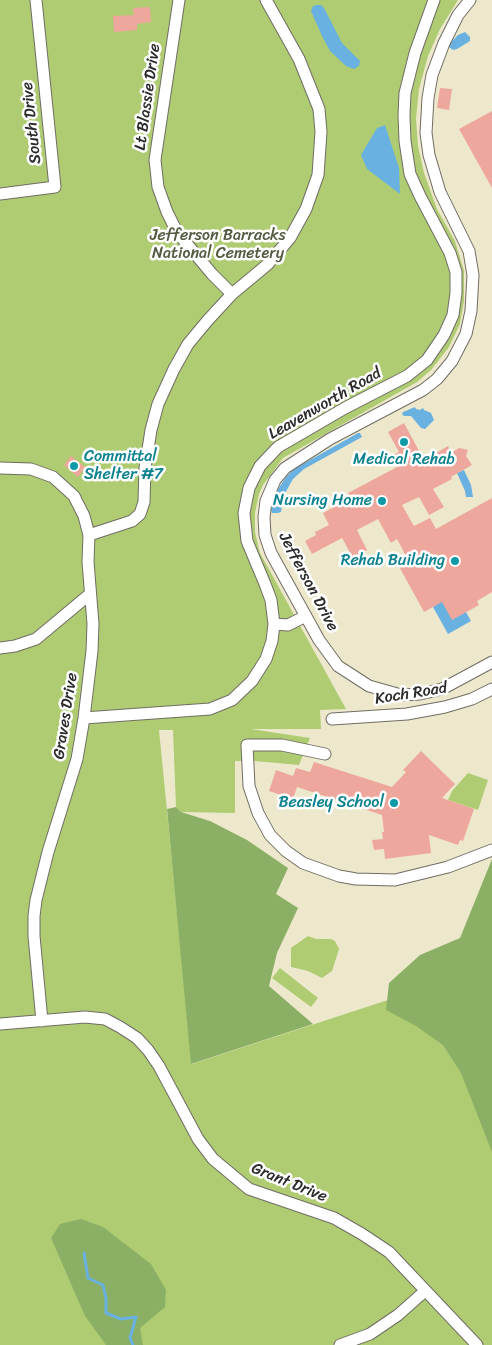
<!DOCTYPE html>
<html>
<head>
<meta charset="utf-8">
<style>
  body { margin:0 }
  canvas { display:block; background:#ede8cc }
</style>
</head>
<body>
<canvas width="492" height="1345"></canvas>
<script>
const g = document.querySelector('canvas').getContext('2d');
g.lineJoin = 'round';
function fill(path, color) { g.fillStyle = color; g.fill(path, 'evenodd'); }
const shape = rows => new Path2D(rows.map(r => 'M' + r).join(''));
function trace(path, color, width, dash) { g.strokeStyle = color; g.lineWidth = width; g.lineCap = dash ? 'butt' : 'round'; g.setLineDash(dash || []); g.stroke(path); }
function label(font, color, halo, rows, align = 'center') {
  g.font = font + ' Sriracha,sans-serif'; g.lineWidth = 5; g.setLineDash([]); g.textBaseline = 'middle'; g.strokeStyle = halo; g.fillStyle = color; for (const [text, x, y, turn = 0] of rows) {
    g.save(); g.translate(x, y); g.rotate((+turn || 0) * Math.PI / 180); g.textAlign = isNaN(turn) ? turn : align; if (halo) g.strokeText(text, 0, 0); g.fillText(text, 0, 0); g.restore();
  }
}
const green = shape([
  [0,0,458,0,440,29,428,56,419,89,416,119,418,146,424,173,437,209,455,241,464,271,464,301,460,324,449,347,431,370,417,382,283,458,263,485,259,494,255,513,255,532,260,553,346,709,320,710,321,729,251,729,310,738,299,765,255,761,235,761,235,813,181,812,176,807,173,730,159,730,192,1064,492,966,492,1345,0,1345],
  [468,773,488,780,478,810,448,800,452,791],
  [308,936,316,939,331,939,335,941,339,949,332,971,322,978,308,971,291,967,291,948],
  [280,968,318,998,311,1007,272,978]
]);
const forest = shape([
  [176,807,181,812,210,821,247,840,288,868,276,894,298,908,277,953,269,986,313,1024,191,1064,167,809],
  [492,859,492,1152,461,1073,443,1045,416,1026,386,1010,389,983,420,955,460,938],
  [81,1219,103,1227,151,1264,166,1290,165,1307,140,1328,143,1345,106,1345,85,1316,51,1238,60,1224]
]);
const water = shape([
  [316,5,321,5,324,8,342,43,360,61,359,66,354,69,346,66,330,51,322,36,311,11,313,6],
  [465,32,470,37,470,41,457,49,453,50,449,47,451,42,458,35],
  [385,125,399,168,400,194,367,169,361,155,377,128],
  [415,407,416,409,420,410,423,408,424,410,431,413,434,420,425,429,421,428,411,416,404,416,402,414,403,412],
  [358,433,360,433,362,437,304,469,293,479,284,495,281,512,278,513,272,513,271,510,276,492,286,477,294,469],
  [464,470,471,485,473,497,466,497,465,491,457,473],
  [433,573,466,612,471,621,448,634,433,607,436,605]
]);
const pier = shape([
  [434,666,437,666,441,672,443,677,441,679,436,682,419,685,399,686]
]);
const stream = shape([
  [84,1253,88,1278,103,1285,106,1298,106,1313,121,1319,136,1317,130,1338,133,1345]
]);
const building = shape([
  [150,7,151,22,137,24,137,30,114,32,113,16,134,15,133,8],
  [440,88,452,89,449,110,437,108],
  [492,111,492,188,459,129],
  [404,423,424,460,448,446,451,453,459,448,468,450,466,456,472,465,451,477,452,479,433,489,444,507,429,515,419,497,402,505,414,526,430,518,436,529,492,498,492,592,477,601,479,605,452,620,442,602,424,612,396,561,406,556,397,539,391,543,378,519,357,530,367,550,353,558,342,538,312,554,305,541,316,535,315,532,329,525,323,513,351,498,348,493,399,466,393,455,399,452,388,432],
  [71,456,85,467,78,477,64,465],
  [421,751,455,784,442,798,474,809,463,841,460,840,458,845,429,835,431,853,385,859,384,849,374,850,372,840,383,839,382,832,384,832,382,815,297,787,293,799,269,791,276,770,293,776,296,768,310,772,314,762,392,787,406,772,403,770]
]);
const minor = shape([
  [179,0,155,160,158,187,167,212,177,232,212,274,232,294],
  [470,0,458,15,444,43,432,75,428,98,426,133,429,155,440,192,469,251,473,275,471,311,466,334,452,361,437,379,423,390,330,439,285,468,275,480,266,501,264,517,265,535,271,553,319,640,338,666,369,686,401,695,420,694,442,689,492,662],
  [0,194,55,187,36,0],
  [0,468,31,469,53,477,74,496,84,516,89,535,88,562,93,624,92,651,84,718,77,759,48,852,36,900,34,916,34,936,42,1021],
  [89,535,132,521,140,514,144,502,145,468,151,430,158,404,174,369,188,344,208,320,232,294,268,264,290,238,306,209,318,175,321,132,319,109,299,59,266,0],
  [274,624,288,625,306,616],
  [0,648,15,646,36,639,90,594],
  [84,718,210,709,232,700,252,681,266,659,272,641,274,624,271,600,265,584,247,541,244,513,249,488,260,466,278,447,345,408,407,376,427,360,444,335,453,315,456,293,456,272,450,253,420,196,410,174,405,141,404,115,405,93,415,53,434,0],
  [332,719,407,714,445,707,472,699,492,689],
  [325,754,282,745,247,745,249,786,258,813,270,835,286,851,303,863,339,876,356,879,395,880,448,867,492,850],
  [0,1024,85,1017,105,1019,120,1027,137,1038,148,1050,159,1066,198,1139,213,1159,249,1189,334,1218,362,1234,389,1252,477,1345],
  [340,1345,370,1334,398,1315,425,1291]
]);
const markers = [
  [404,442,5,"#0f9aa8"],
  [74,466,5,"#0f9aa8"],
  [382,501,5,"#0f9aa8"],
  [455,561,5,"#0f9aa8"],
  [394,803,5,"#0f9aa8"]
];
const streetNames = [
  ["Lt Blassie Drive",148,97,-82],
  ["South Drive",32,123,-96],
  ["Leavenworth Road",325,404,-30],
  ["Jefferson Drive",308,582,62],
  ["Koch Road",411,694,-9],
  ["Graves Drive",66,716,-81],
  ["Grant Drive",289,1183,22]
];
const parkNames = [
  ["Jefferson Barracks",218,236],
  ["National Cemetery",218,254]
];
const cultureNames = [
  ["Committal",84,457,"left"],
  ["Shelter #7",84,475,"left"],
  ["Medical Rehab",404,460,"center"],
  ["Nursing Home",372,501],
  ["Rehab Building",445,561],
  ["Beasley School",384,803]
];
fill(green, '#afcc73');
fill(forest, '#8bb065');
fill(water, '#69b1e0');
fill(pier, '#ede8cc');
trace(stream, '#69b1e0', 3);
fill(building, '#eea79d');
trace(minor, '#6f6d63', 13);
trace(minor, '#fff', 11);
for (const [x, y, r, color] of markers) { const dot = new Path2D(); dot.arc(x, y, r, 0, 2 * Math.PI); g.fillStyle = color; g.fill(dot); trace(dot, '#fff', 2); }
label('16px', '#2b2b2b', '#fff', streetNames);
label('16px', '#535b41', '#fff', parkNames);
label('16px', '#0d838f', '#fff', cultureNames, 'right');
</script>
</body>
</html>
